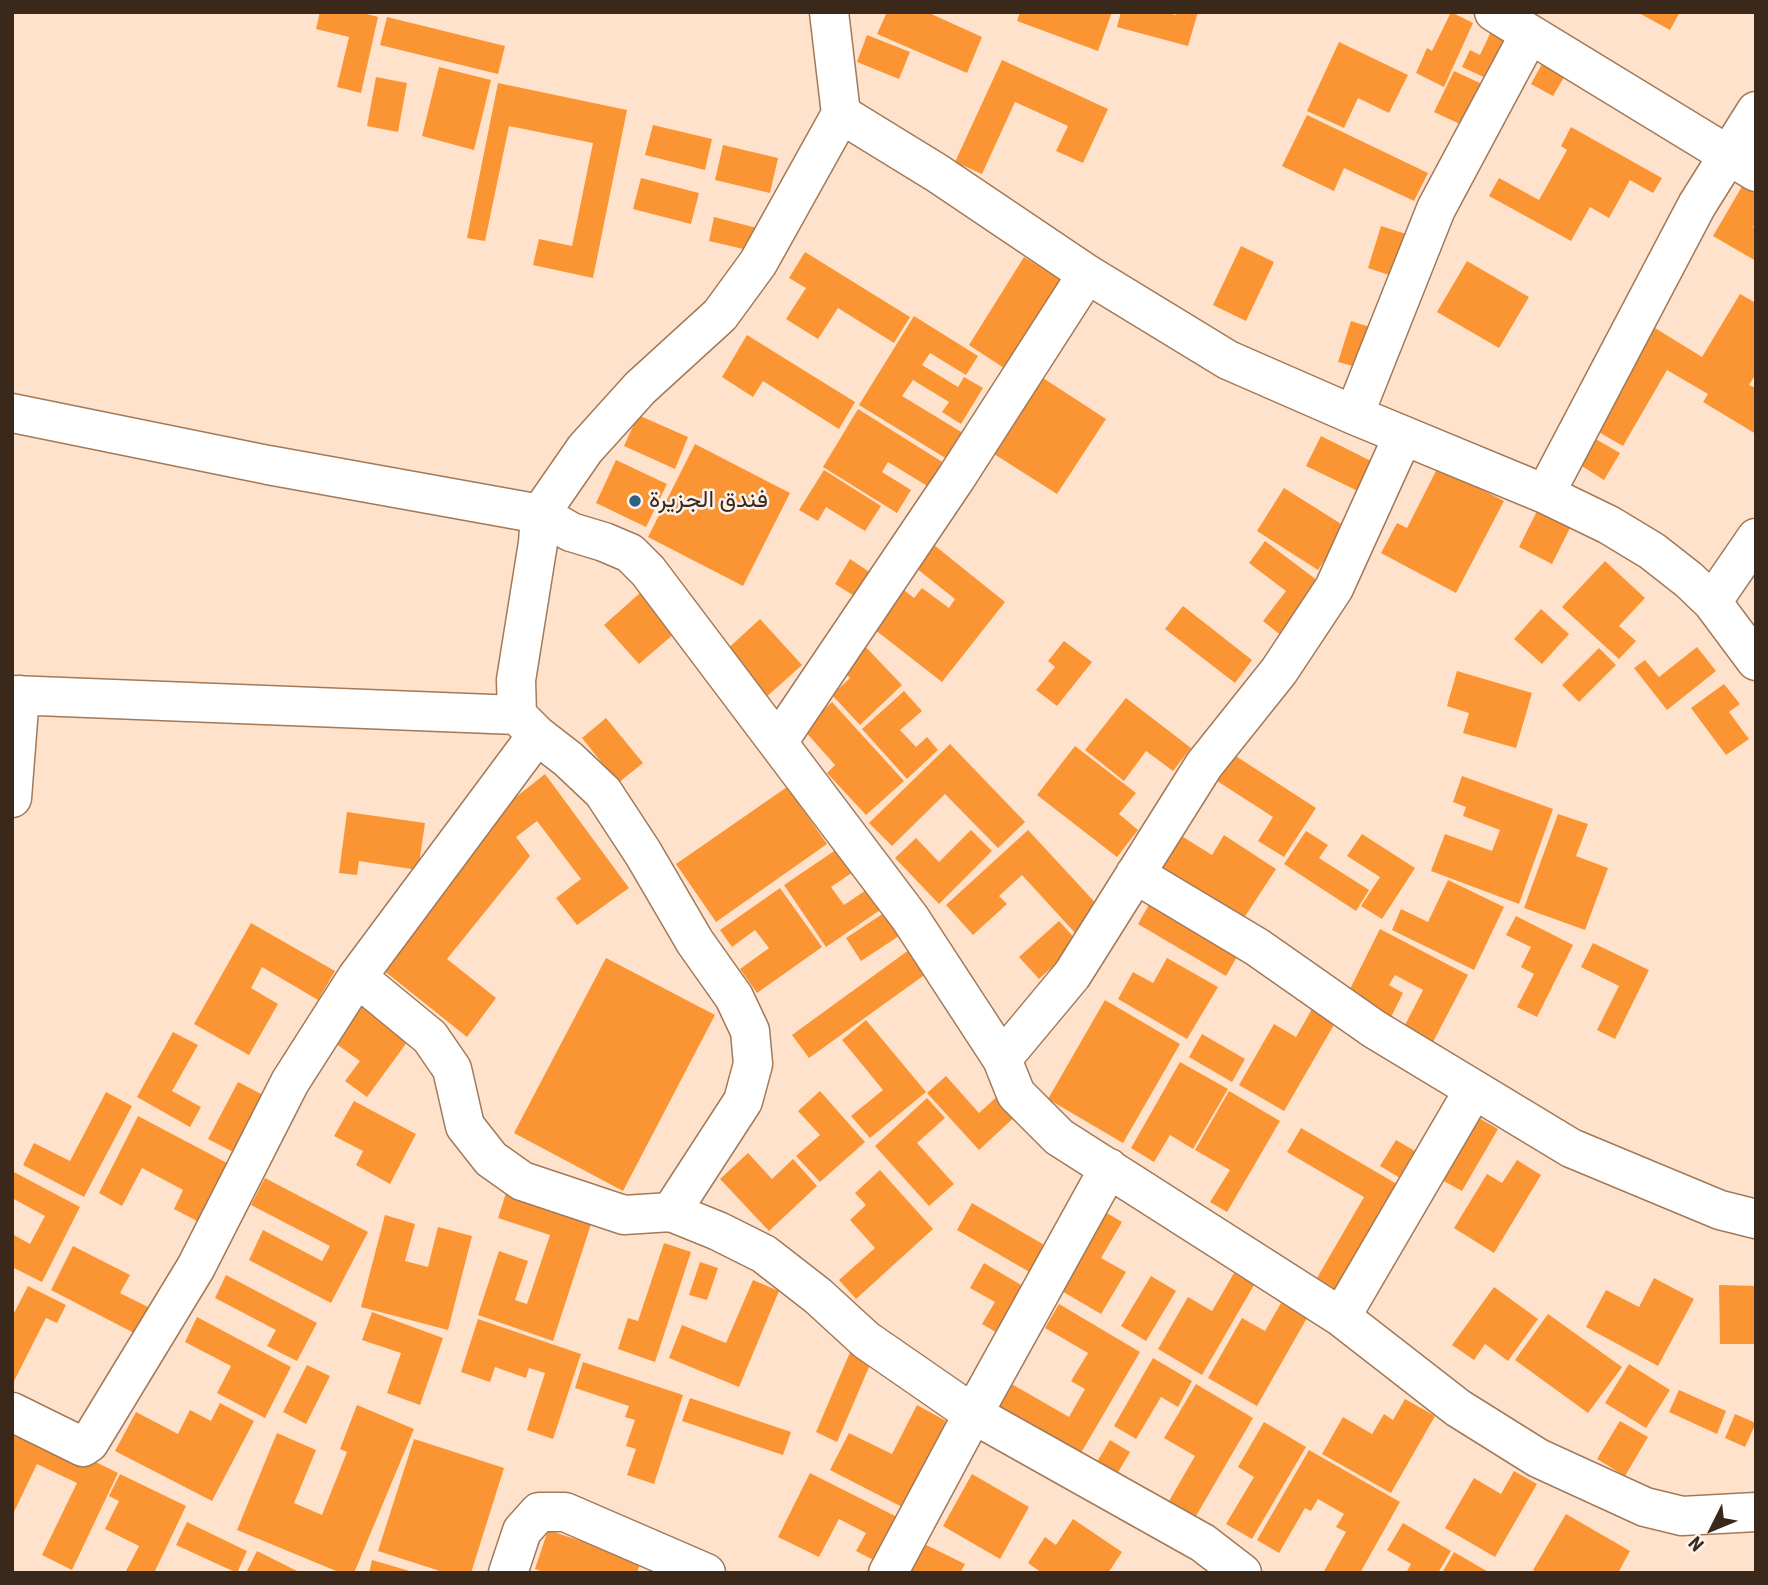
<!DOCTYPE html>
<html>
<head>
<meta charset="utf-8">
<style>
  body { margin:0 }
  #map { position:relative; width:1768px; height:1585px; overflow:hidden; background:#fee2cc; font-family:"Roboto Condensed",sans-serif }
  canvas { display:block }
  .frame { position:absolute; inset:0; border:14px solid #3a291b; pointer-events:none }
  .north { position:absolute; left:1677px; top:1494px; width:70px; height:70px; -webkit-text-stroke:5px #fdf3ec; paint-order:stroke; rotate:227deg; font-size:19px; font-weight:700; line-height:28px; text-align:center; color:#3a291b }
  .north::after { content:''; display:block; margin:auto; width:24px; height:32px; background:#3a291b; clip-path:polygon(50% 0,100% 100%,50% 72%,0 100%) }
</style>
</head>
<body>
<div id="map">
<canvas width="1768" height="1585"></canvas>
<div class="frame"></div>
<div class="north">N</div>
</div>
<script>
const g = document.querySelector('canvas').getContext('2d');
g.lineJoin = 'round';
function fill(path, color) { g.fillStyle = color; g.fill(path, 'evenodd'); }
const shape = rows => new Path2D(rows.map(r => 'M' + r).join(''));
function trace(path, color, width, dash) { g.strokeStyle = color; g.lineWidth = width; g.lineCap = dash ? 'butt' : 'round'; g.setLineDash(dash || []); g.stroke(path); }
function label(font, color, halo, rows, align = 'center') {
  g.font = font + ' "Roboto Condensed",Vazirmatn,sans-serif'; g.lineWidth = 5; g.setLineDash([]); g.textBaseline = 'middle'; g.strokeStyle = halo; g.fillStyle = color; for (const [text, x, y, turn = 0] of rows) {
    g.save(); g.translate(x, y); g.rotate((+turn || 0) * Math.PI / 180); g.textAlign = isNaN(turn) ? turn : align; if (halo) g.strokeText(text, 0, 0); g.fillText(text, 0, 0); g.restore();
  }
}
const building = shape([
  [320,12,360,12,378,17,361,93,337,87,349,37,316,29],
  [887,12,927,12,982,37,967,73,877,34],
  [1020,12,1112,12,1098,51,1017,21],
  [1121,12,1165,12,1176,15,1176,12,1198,12,1188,46,1117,27],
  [1451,12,1473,23,1444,87,1416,73,1427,48,1432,51],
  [1637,12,1680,12,1670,30],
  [387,17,505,46,498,74,380,45],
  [1495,23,1510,31,1488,79,1462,67,1470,50,1480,55],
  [867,35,910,52,899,79,857,62],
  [1339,42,1408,75,1389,113,1358,98,1344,128,1307,111],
  [1002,60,1108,109,1083,163,1056,151,1068,126,1015,102,982,174,955,162],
  [1543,62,1566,74,1553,96,1531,84],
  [439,67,491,80,474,150,422,136],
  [1454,71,1482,84,1462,125,1434,112],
  [376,77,407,83,398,132,367,126],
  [498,83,627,110,593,278,533,265,539,239,572,246,593,143,509,126,485,241,467,238],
  [1307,115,1428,173,1414,201,1344,168,1334,191,1282,166],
  [653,125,712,139,705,170,645,155],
  [1571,127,1662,178,1653,193,1630,180,1609,218,1590,207,1571,241,1489,196,1499,178,1539,200,1567,150,1561,146],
  [723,145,778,158,770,193,715,180],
  [641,178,699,193,691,224,633,209],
  [1744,183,1756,190,1756,222,1753,227,1756,229,1756,261,1713,236],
  [714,217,757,228,752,251,709,241],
  [1381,226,1406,234,1392,276,1368,268],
  [1241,246,1274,262,1246,321,1213,305],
  [805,252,910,317,894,343,838,308,818,339,786,319,806,288,789,278],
  [1024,257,1062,281,1007,370,969,345],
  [1467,261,1529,297,1499,348,1437,312],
  [1740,294,1756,303,1756,374,1749,385,1756,388,1756,434,1703,402,1708,394,1667,370,1623,446,1595,430,1655,328,1702,357],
  [914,316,978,356,966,375,930,353,922,365,958,387,964,377,983,388,961,424,942,412,949,402,913,380,902,396,963,433,947,459,859,405],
  [1351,321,1373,328,1360,368,1338,362],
  [747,335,855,402,839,429,763,381,753,397,722,377],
  [1043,378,1106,419,1057,494,994,454],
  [858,409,944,463,929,487,888,462,882,472,911,490,897,513,823,467],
  [638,415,688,437,675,469,624,446],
  [1321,436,1379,465,1364,494,1306,466],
  [1592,437,1620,453,1604,480,1577,463],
  [695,444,790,493,743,586,648,537],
  [616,460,667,484,646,527,596,503],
  [1438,467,1504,501,1456,593,1381,553,1397,523,1407,528],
  [824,470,881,506,865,531,826,507,818,521,799,510],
  [1284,488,1346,527,1318,570,1257,531],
  [1537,511,1570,528,1552,564,1519,547],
  [1265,541,1326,587,1287,640,1263,621,1286,591,1249,563],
  [934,545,1005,602,942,682,874,629,904,590,914,598,922,588,949,608,955,599,916,568],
  [850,559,871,573,856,597,835,584],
  [1605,561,1645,598,1619,626,1636,641,1619,659,1562,607],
  [640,593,675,633,639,664,604,625],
  [1183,606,1252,660,1235,683,1165,629],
  [1541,609,1569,634,1542,664,1514,639],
  [760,619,802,665,764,699,723,653],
  [859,640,902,685,860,725,832,695,850,678,836,663],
  [1064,641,1092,662,1057,706,1036,690,1055,667,1048,661],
  [1697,647,1716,671,1667,710,1634,668,1645,660,1659,677],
  [1599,648,1616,665,1579,702,1562,685],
  [1457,671,1532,693,1516,748,1463,733,1469,713,1447,706],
  [1724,684,1740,704,1729,712,1749,739,1726,755,1691,708],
  [904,691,922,711,900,730,916,747,927,737,938,750,907,779,862,729],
  [1126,698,1191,748,1173,771,1146,751,1124,781,1085,750],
  [832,702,904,781,866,815,827,773,835,765,803,729],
  [606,718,643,763,618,783,582,738],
  [950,744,1025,822,998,848,945,794,892,846,869,823],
  [1075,746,1136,793,1119,814,1138,830,1117,857,1037,795],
  [1231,753,1316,808,1284,857,1258,841,1273,817,1214,779],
  [545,774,629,888,577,925,556,898,581,879,537,821,516,837,530,856,447,959,496,998,467,1037,378,966,491,817],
  [1462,776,1553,809,1519,904,1431,871,1445,834,1492,851,1500,830,1463,816,1466,807,1453,802],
  [787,787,827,844,716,922,676,864],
  [347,812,425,823,418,870,359,861,357,875,339,873],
  [1558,814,1588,824,1576,856,1608,868,1585,930,1524,908],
  [971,830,992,851,939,904,895,858,916,838,939,862],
  [1028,830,1103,911,1077,935,1022,875,999,896,1007,904,973,935,946,905],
  [1306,831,1328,845,1319,858,1369,890,1356,911,1284,864],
  [1362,834,1415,868,1382,919,1361,906,1380,877,1347,856],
  [1180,835,1212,855,1224,835,1276,869,1242,921,1159,868],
  [843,845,859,868,831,887,844,905,872,886,886,906,826,947,784,885],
  [1448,880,1504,907,1474,970,1392,930,1401,909,1428,922],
  [780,888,822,947,757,993,740,969,769,948,755,930,732,947,720,930],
  [1155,894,1243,946,1226,976,1138,924],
  [890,909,905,932,861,961,846,938],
  [1516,916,1573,945,1537,1017,1517,1007,1534,974,1521,967,1531,947,1506,935],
  [1059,921,1079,943,1039,979,1019,957],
  [251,923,335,971,318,1000,262,967,251,988,278,1004,249,1055,194,1024],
  [1380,929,1468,975,1433,1042,1404,1027,1423,990,1395,975,1389,985,1403,993,1391,1017,1347,995],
  [1593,943,1649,970,1615,1039,1597,1030,1619,986,1581,967],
  [913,947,930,971,809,1058,792,1035],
  [606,958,715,1015,623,1191,514,1133],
  [1167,958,1218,987,1187,1039,1118,999,1133,972,1153,983],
  [367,1000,413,1034,367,1097,345,1081,360,1061,335,1043],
  [1105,1000,1180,1044,1123,1143,1048,1099],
  [1312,1009,1335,1023,1284,1111,1239,1085,1274,1024,1296,1037],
  [866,1020,926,1092,870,1138,851,1116,883,1090,842,1040],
  [173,1032,198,1045,172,1091,201,1107,190,1127,137,1097],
  [1202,1034,1245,1059,1232,1082,1189,1057],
  [1180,1062,1228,1089,1193,1149,1170,1135,1154,1162,1131,1148],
  [946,1076,979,1113,1002,1092,1020,1112,979,1150,927,1093],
  [238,1082,265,1096,235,1153,208,1139],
  [820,1091,865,1142,820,1182,796,1156,820,1135,798,1111],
  [1229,1091,1280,1121,1227,1212,1210,1202,1230,1170,1195,1150],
  [106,1092,132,1106,84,1197,23,1165,34,1143,70,1161],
  [927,1098,945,1118,917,1143,954,1184,929,1206,875,1146],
  [354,1101,416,1134,390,1184,356,1165,363,1151,334,1136],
  [138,1116,227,1163,197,1221,174,1209,183,1190,142,1168,122,1206,99,1193],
  [1479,1118,1498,1129,1462,1191,1442,1180],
  [1301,1128,1402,1187,1340,1292,1317,1278,1364,1197,1287,1152],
  [1396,1140,1420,1154,1405,1181,1380,1166],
  [748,1153,772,1179,793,1159,817,1186,769,1231,720,1179],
  [1517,1160,1541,1175,1494,1253,1454,1228,1487,1174,1502,1183],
  [880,1170,933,1229,856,1299,839,1280,875,1248,850,1220,866,1205,855,1193],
  [12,1171,80,1207,42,1282,12,1267,12,1234,30,1244,45,1216,12,1198],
  [265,1178,368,1232,331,1303,249,1260,263,1230,322,1261,330,1246,251,1205],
  [506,1193,592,1221,553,1341,478,1315,499,1251,528,1261,515,1300,527,1304,550,1235,498,1218],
  [972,1203,1053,1250,1038,1277,957,1230],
  [1100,1209,1122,1222,1101,1258,1126,1272,1101,1314,1055,1287],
  [385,1215,415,1224,405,1261,428,1267,438,1227,472,1236,448,1330,361,1307],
  [664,1243,691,1252,655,1362,618,1349,628,1318,638,1321],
  [73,1246,130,1275,120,1293,148,1307,134,1333,51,1290],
  [700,1262,718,1268,707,1300,689,1295],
  [984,1263,1033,1292,1006,1338,982,1324,995,1302,970,1288],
  [1234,1273,1254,1285,1202,1375,1158,1349,1188,1297,1212,1311],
  [226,1275,317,1323,297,1361,267,1346,276,1330,215,1298],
  [1151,1276,1176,1291,1146,1341,1121,1326],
  [1654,1278,1694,1299,1658,1366,1586,1327,1606,1290,1639,1307],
  [753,1280,779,1291,739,1387,669,1358,682,1325,726,1343],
  [1719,1285,1756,1286,1756,1344,1720,1344],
  [28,1286,66,1305,57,1323,46,1318,12,1385,12,1317],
  [1494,1287,1538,1319,1508,1361,1485,1344,1474,1360,1452,1345],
  [1281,1303,1307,1318,1257,1406,1208,1378,1242,1318,1265,1331],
  [1059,1304,1140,1352,1078,1458,995,1409,1010,1383,1069,1417,1085,1389,1071,1381,1088,1353,1045,1328],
  [372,1312,443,1338,420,1405,387,1393,401,1353,362,1340],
  [1548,1314,1622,1367,1588,1413,1515,1360],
  [197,1317,291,1367,265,1418,217,1393,231,1366,185,1342],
  [478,1319,581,1354,553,1439,527,1430,545,1373,529,1368,526,1378,495,1367,490,1382,461,1372],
  [851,1350,872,1360,837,1442,816,1432],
  [1153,1358,1192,1381,1178,1407,1161,1397,1136,1439,1114,1426],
  [583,1362,683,1395,654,1484,627,1475,636,1449,626,1446,635,1420,625,1417,629,1406,575,1388],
  [1629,1364,1670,1390,1646,1428,1605,1403],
  [307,1365,330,1376,306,1424,283,1412],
  [1196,1384,1253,1418,1196,1516,1169,1501,1195,1456,1164,1438],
  [1679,1390,1726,1411,1717,1434,1669,1412],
  [690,1398,791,1432,783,1455,682,1421],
  [1405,1399,1435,1416,1391,1493,1322,1454,1343,1417,1372,1434,1384,1414,1393,1420],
  [220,1403,254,1421,212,1501,115,1451,136,1412,178,1434,190,1410,211,1421],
  [357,1405,414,1429,354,1573,341,1573,237,1530,277,1433,316,1450,294,1503,322,1515,347,1452,340,1449],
  [917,1405,946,1421,902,1507,830,1470,849,1433,892,1454],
  [1735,1414,1756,1423,1745,1447,1725,1438],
  [12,1421,118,1473,72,1570,42,1555,77,1483,37,1464,12,1516],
  [1620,1421,1648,1437,1625,1476,1597,1459],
  [1264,1422,1306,1447,1252,1539,1226,1524,1254,1477,1238,1467],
  [414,1439,504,1468,471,1573,446,1573,378,1551],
  [1110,1440,1130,1452,1117,1474,1097,1462],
  [1309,1450,1400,1502,1360,1573,1323,1573,1346,1532,1336,1527,1344,1514,1318,1499,1311,1511,1305,1508,1279,1553,1257,1540],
  [1514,1471,1537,1484,1495,1557,1445,1528,1474,1478,1501,1494],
  [810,1473,907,1522,885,1566,856,1551,866,1533,839,1519,819,1557,778,1537],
  [120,1474,186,1506,154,1573,125,1573,139,1546,105,1529,119,1501,109,1496],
  [972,1474,1029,1507,1000,1559,943,1526],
  [1566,1514,1630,1551,1618,1573,1537,1573,1533,1570],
  [1073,1519,1122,1552,1108,1573,1042,1573,1028,1563,1045,1537,1056,1545],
  [187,1522,247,1551,237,1573,176,1545],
  [1403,1523,1451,1551,1438,1573,1406,1573,1411,1564,1387,1550],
  [548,1530,641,1561,637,1573,546,1573,535,1569],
  [914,1539,965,1564,960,1573,898,1573],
  [257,1551,301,1573,246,1573],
  [1454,1552,1490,1573,1442,1573],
  [372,1560,413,1572,413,1573,369,1573]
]);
const street = shape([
  [829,12,841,114,937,173,1087,274,1228,360,1354,415,1545,494,1609,525,1652,551,1689,580,1712,602,1756,661],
  [1494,12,1756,172],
  [12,413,268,465,540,514,571,532,604,542,630,553,648,571,910,918,1002,1059,1016,1094,1059,1137,1341,1317,1458,1408,1538,1458,1645,1507,1682,1516,1756,1512],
  [1354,415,1436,209,1529,35],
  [1545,494,1697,205,1756,111],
  [1712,602,1756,538],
  [12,695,517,715,537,735,568,759,603,792,643,853,695,942,734,997,750,1031,753,1064,743,1101,671,1212],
  [517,715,516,680,538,543,540,514,585,449,640,388,720,315,758,263,841,114],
  [537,735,357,977,430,1037,452,1069,465,1126,491,1159,522,1181,624,1215,671,1212,718,1231,764,1254,818,1296,866,1340,973,1414,1203,1543,1242,1573],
  [778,742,956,478,1087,274],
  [12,798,20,695],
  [1135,874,1257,947,1374,1029,1571,1148,1720,1210,1756,1219],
  [1002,1059,1072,975,1204,765,1279,671,1334,588,1403,436],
  [1341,1317,1473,1091],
  [12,1412,83,1447,89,1443,196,1267,290,1082,357,977],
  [508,1573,522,1531,539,1512,565,1512,706,1573],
  [888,1573,973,1414,1109,1168]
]);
const markers = [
  [635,501,7,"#31617f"]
];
const poiNames = [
  ["فندق الجزيرة",649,501]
];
fill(building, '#fb9534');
trace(street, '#a37957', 41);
trace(street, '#fff', 38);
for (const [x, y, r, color] of markers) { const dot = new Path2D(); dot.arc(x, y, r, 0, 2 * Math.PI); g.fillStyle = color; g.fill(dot); trace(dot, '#fdf3ec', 2.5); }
label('24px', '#3a291b', '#fdf3ec', poiNames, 'left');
</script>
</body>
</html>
